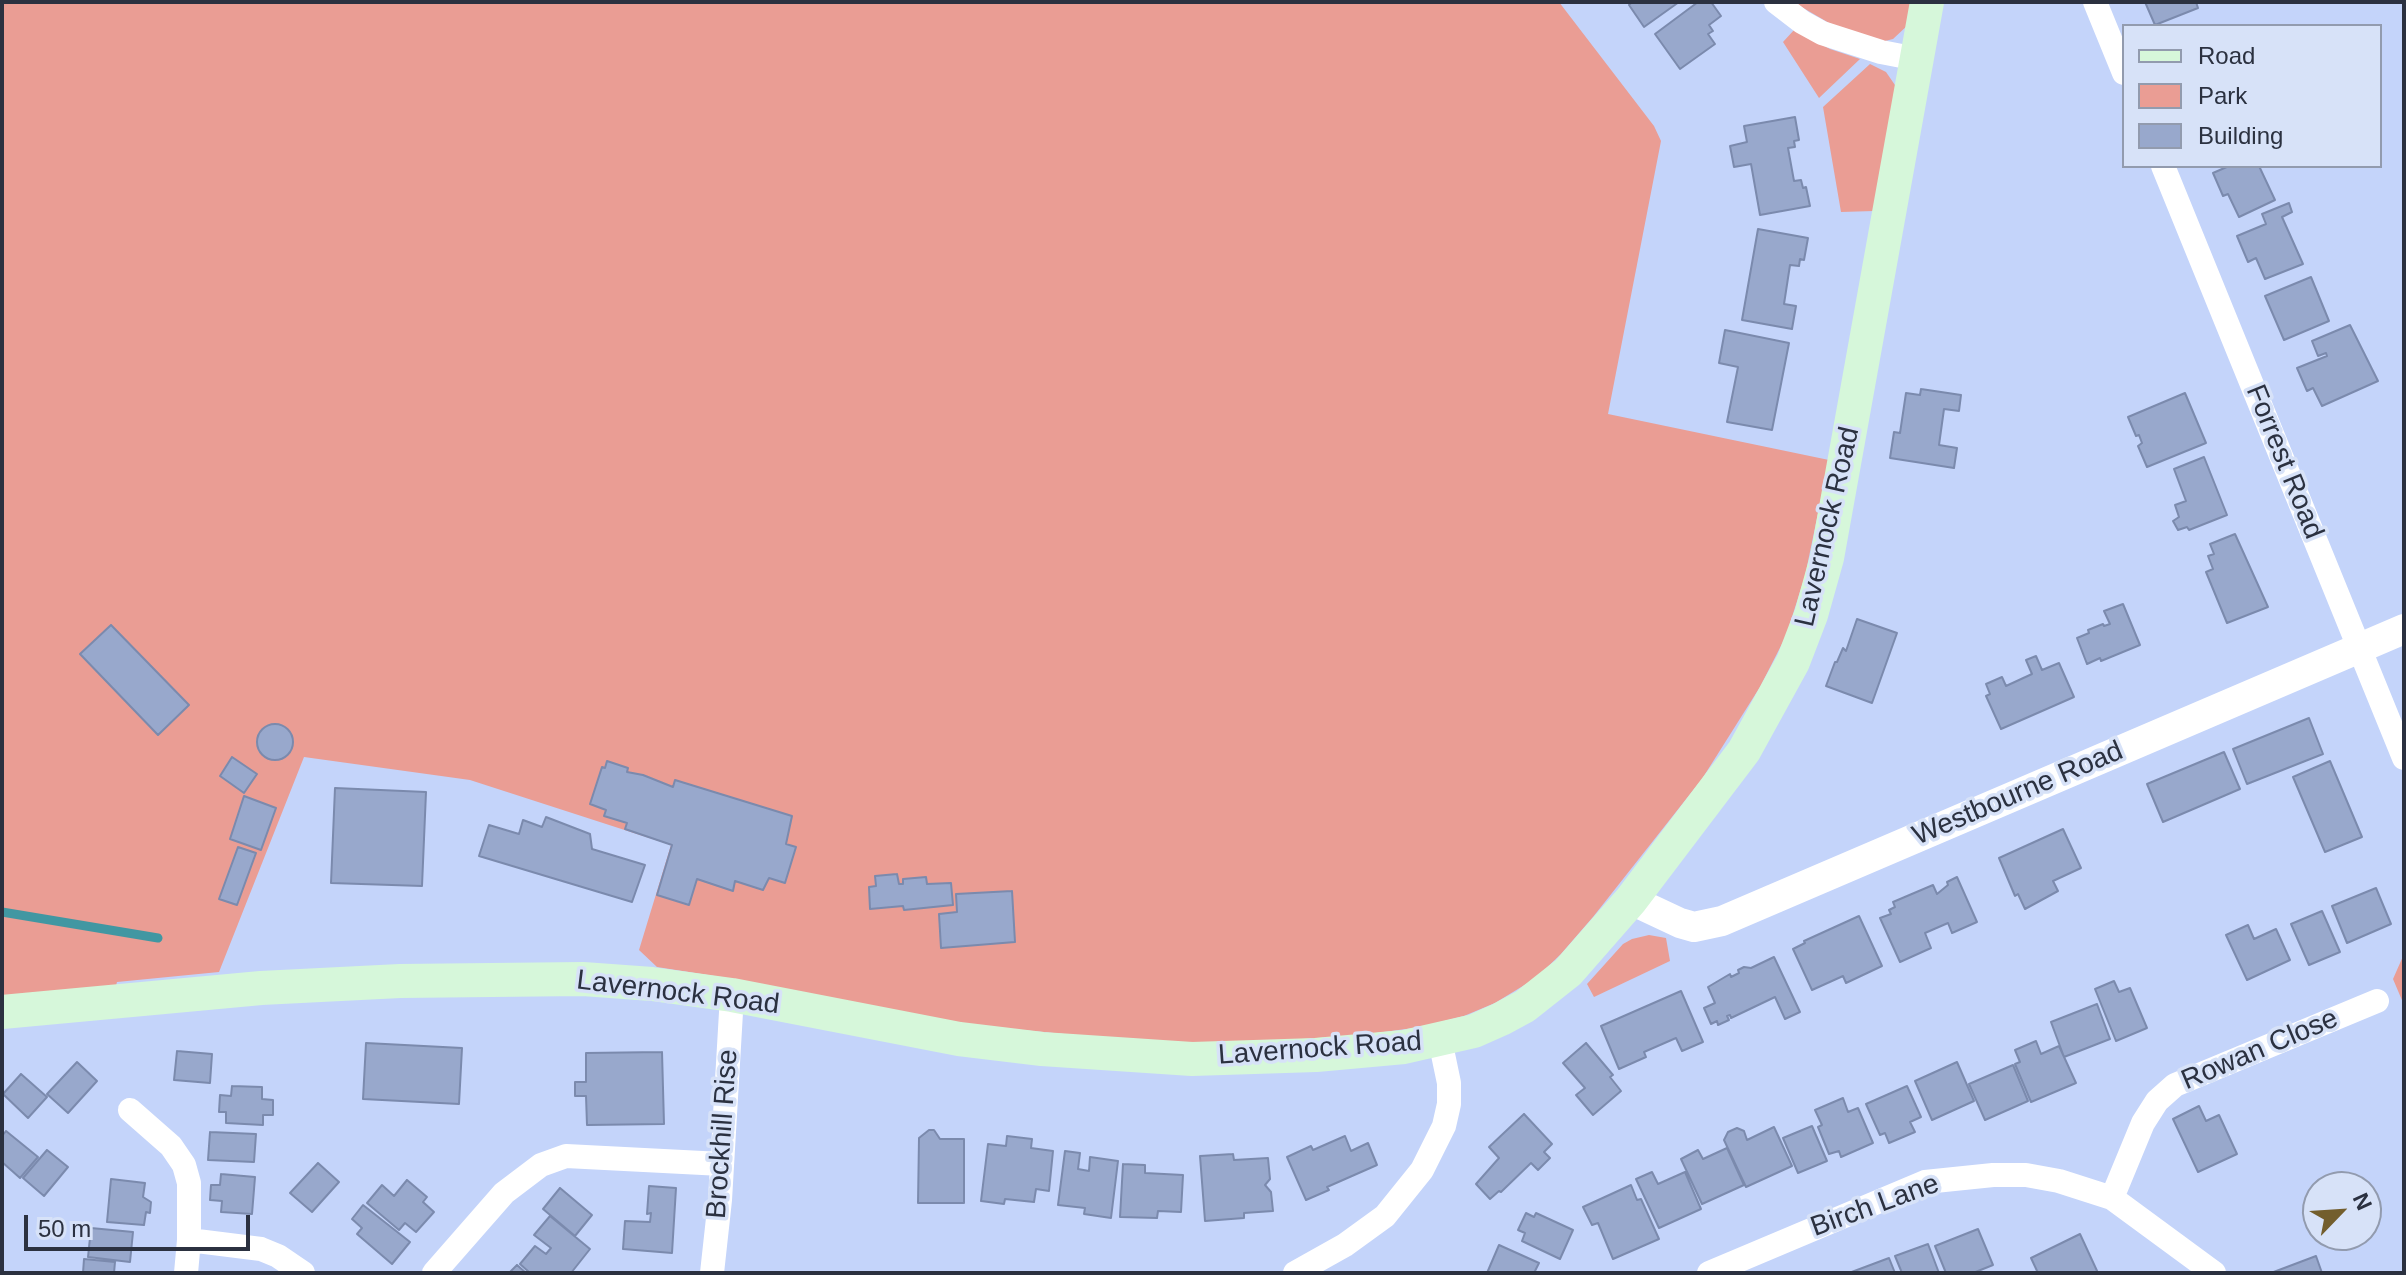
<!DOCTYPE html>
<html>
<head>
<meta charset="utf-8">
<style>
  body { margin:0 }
  #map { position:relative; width:2406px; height:1275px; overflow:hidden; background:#c4d4fa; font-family:Helvetica,sans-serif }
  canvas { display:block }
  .frame { position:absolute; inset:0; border:4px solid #2b3140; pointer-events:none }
  .legend { position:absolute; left:2122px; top:24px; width:260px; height:144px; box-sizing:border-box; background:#d7e2f8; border:2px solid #929bae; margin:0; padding:10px 14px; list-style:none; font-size:24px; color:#2b3140 }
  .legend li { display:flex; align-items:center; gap:16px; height:40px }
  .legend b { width:40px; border:2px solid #929bae }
  .north { position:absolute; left:2302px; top:1171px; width:80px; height:80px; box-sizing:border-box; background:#d7e2f8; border:2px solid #929bae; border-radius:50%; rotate:65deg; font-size:22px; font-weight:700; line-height:32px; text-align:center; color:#2b3140 }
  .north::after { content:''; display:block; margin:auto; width:28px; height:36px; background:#735e2d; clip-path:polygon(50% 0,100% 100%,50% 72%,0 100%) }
  .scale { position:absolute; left:24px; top:1215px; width:226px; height:36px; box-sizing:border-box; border:4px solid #2b3140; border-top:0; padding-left:10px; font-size:24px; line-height:28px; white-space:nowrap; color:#2b3140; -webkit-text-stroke:6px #d7e2f8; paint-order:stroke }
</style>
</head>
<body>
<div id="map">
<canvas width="2406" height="1275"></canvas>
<div class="frame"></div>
<ul class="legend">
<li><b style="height:10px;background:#d6f7da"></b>Road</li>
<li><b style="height:22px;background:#ea9d94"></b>Park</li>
<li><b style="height:22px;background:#98a8cc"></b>Building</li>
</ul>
<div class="north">N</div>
<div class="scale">50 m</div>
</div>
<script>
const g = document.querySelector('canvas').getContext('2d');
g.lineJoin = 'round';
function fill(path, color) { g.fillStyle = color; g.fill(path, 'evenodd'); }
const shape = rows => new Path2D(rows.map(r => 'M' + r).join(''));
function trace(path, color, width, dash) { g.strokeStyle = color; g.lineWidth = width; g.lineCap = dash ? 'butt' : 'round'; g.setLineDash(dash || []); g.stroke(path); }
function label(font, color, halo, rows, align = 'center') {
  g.font = font + ' Helvetica,sans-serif'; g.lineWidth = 7; g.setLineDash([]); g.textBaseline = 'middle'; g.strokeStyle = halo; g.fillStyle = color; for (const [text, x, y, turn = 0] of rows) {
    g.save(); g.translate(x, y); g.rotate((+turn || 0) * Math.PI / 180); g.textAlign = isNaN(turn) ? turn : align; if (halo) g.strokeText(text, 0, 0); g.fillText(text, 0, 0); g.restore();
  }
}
const green = shape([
  [2,2,1559,2,1654,126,1661,141,1608,414,1829,460,1805,576,1786,636,1760,687,1702,779,1593,917,1561,954,1536,978,1495,1003,1464,1016,1421,1027,1361,1035,1272,1041,1202,1043,1127,1040,970,1025,727,978,657,967,639,950,671,845,470,780,304,757,219,972,117,982,114,993,2,998],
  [1793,2,1912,2,1908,25,1893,39,1881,42,1829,23],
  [1794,30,1830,49,1860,59,1819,98,1783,42],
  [1870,64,1886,72,1897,88,1874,211,1841,212,1823,107],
  [1649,935,1666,938,1670,961,1594,997,1587,984,1623,944,1632,939],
  [2404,954,2404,1005,2393,979]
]);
const stream = shape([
  [2,912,158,938]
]);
const building = shape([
  [1679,2,1644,27,1629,5,1632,2,1679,2],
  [1698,2,1711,2,1721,16,1709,25,1713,31,1708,34,1715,44,1680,69,1655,34,1698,2],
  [2145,2,2196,2,2198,8,2155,25,2145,2],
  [1795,117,1799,140,1794,141,1795,147,1788,148,1794,181,1801,180,1803,188,1806,187,1810,206,1760,215,1751,164,1734,167,1730,146,1747,142,1744,126,1795,117],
  [2229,166,2259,166,2275,200,2239,217,2228,194,2223,196,2213,173,2229,166],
  [2289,203,2292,212,2282,217,2303,264,2265,279,2256,258,2248,262,2237,236,2266,224,2262,214,2289,203],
  [1758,229,1808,238,1804,260,1800,259,1799,266,1790,265,1784,304,1796,306,1792,329,1742,320,1758,229],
  [2311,277,2329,321,2284,340,2265,296,2311,277],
  [2350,325,2378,381,2322,406,2313,388,2307,391,2297,368,2327,356,2326,353,2318,356,2312,341,2350,325],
  [1725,330,1789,343,1772,430,1727,422,1738,367,1719,363,1725,330],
  [1921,389,1961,395,1959,411,1944,409,1939,445,1957,448,1954,468,1890,458,1894,432,1900,433,1906,393,1920,395,1921,389],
  [2185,393,2206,443,2147,467,2138,446,2142,443,2139,435,2136,436,2128,417,2185,393],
  [2204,457,2227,515,2189,530,2187,527,2178,530,2173,521,2179,517,2175,505,2186,501,2174,469,2204,457],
  [2235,534,2268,607,2227,623,2206,572,2213,569,2208,556,2214,554,2210,544,2235,534],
  [2123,604,2140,645,2101,661,2100,658,2087,664,2077,638,2089,633,2088,630,2103,624,2104,626,2110,624,2104,611,2123,604],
  [1857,619,1897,633,1872,703,1826,686,1835,662,1837,662,1843,648,1846,651,1857,619],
  [111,625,189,705,158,735,80,654,111,625],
  [2036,656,2042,670,2059,663,2074,697,2001,729,1986,696,1990,694,1986,684,2002,677,2006,686,2032,674,2026,660,2036,656],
  [2309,718,2323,754,2247,784,2233,749,2309,718],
  '257 742a18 18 0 1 1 36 0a18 18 0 1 1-36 0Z',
  [2224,752,2240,789,2163,822,2147,784,2224,752],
  [232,757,257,774,244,793,220,776,232,757],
  [607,761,628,768,627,772,643,775,673,787,675,780,792,816,786,844,796,847,785,883,769,878,763,890,735,881,733,891,697,879,689,905,657,895,672,845,625,829,627,823,604,816,606,810,590,804,602,767,605,768,607,761],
  [2330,761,2362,837,2325,852,2293,777,2330,761],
  [335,788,426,792,422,886,331,883,335,788],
  [244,796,276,808,261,850,230,839,244,796],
  [546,817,590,834,592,849,645,865,632,902,479,856,489,825,519,834,523,820,542,827,546,817],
  [2063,829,2081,868,2053,881,2058,891,2025,909,2018,894,2015,896,1999,858,2063,829],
  [238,847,256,853,237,905,219,899,238,847],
  [897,874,899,884,903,884,903,879,926,877,927,884,951,883,953,905,904,910,903,906,870,909,869,887,876,886,875,876,897,874],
  [1957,877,1977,922,1952,933,1948,923,1925,933,1931,948,1900,962,1880,918,1891,914,1889,910,1895,907,1893,902,1933,885,1937,894,1948,885,1947,882,1957,877],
  [2376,888,2391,924,2347,943,2332,906,2376,888],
  [1012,891,1015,942,941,948,939,914,957,912,956,894,1012,891],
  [2322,911,2340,952,2309,965,2291,924,2322,911],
  [1859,916,1882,966,1846,983,1843,976,1812,990,1793,949,1805,943,1804,941,1859,916],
  [2248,925,2254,939,2276,929,2290,960,2247,980,2226,935,2248,925],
  [1774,957,1800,1012,1785,1019,1775,997,1731,1018,1730,1015,1727,1016,1729,1020,1718,1025,1717,1021,1711,1024,1704,1008,1715,1003,1708,987,1730,974,1731,977,1739,973,1738,970,1744,967,1751,968,1774,957],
  [2114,981,2119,992,2130,988,2147,1028,2116,1041,2095,989,2114,981],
  [1681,991,1703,1042,1682,1051,1676,1038,1644,1052,1646,1057,1619,1069,1601,1026,1681,991],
  [2097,1004,2110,1039,2064,1057,2051,1022,2097,1004],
  [2036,1041,2041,1054,2059,1046,2076,1083,2031,1102,2015,1064,2020,1062,2015,1050,2036,1041],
  [366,1043,462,1048,459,1104,363,1099,366,1043],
  [1586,1043,1613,1075,1610,1077,1621,1091,1593,1115,1576,1095,1585,1088,1563,1063,1586,1043],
  [177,1051,212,1054,210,1083,174,1080,177,1051],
  [662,1052,664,1124,587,1125,586,1096,575,1096,575,1082,586,1082,586,1053,662,1052],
  [77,1062,97,1081,68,1113,47,1094,77,1062],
  [1957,1062,1974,1101,1932,1120,1915,1081,1957,1062],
  [2013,1065,2028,1101,1985,1120,1969,1084,2013,1065],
  [21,1074,47,1097,28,1118,3,1094,21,1074],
  [232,1086,262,1087,262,1099,273,1100,273,1115,263,1115,263,1125,226,1123,226,1112,219,1112,220,1095,231,1096,232,1086],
  [1907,1086,1921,1117,1910,1122,1915,1132,1889,1143,1885,1133,1880,1135,1866,1104,1907,1086],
  [1843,1098,1848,1112,1858,1108,1873,1143,1841,1157,1839,1151,1829,1154,1818,1127,1822,1125,1815,1110,1843,1098],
  [2199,1106,2206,1121,2219,1115,2237,1154,2198,1172,2173,1119,2199,1106],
  [1524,1114,1552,1144,1544,1152,1550,1158,1538,1170,1531,1163,1501,1192,1499,1191,1490,1199,1476,1184,1499,1158,1489,1147,1524,1114],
  [1812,1126,1827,1161,1798,1173,1783,1138,1812,1126],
  [1774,1127,1792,1166,1746,1187,1724,1140,1728,1132,1737,1128,1744,1131,1747,1140,1774,1127],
  [929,1130,934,1130,940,1139,964,1139,964,1203,918,1203,919,1138,929,1130],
  [6,1131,38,1157,20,1178,2,1162,2,1136,6,1131],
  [210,1132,256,1134,254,1162,208,1160,210,1132],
  [1007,1136,1032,1139,1031,1148,1053,1151,1049,1191,1036,1189,1034,1202,1005,1199,1004,1204,981,1201,988,1144,1006,1146,1007,1136],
  [1345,1136,1351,1151,1368,1143,1377,1165,1327,1187,1329,1190,1306,1200,1287,1157,1311,1146,1313,1150,1345,1136],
  [1727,1148,1744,1185,1702,1204,1681,1159,1698,1150,1703,1159,1727,1148],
  [47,1150,68,1167,44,1196,23,1178,47,1150],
  [1065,1151,1080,1153,1078,1169,1089,1171,1090,1157,1118,1161,1111,1218,1084,1214,1085,1208,1058,1205,1065,1151],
  [1233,1154,1234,1160,1268,1158,1270,1179,1265,1185,1271,1192,1273,1211,1244,1213,1244,1218,1205,1221,1200,1156,1233,1154],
  [318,1163,339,1182,312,1212,290,1193,318,1163],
  [1123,1164,1145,1165,1145,1173,1183,1175,1181,1212,1158,1211,1157,1218,1120,1217,1123,1164],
  [1652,1172,1658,1184,1685,1172,1701,1209,1659,1228,1636,1179,1652,1172],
  [221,1174,255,1177,252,1214,221,1212,222,1201,210,1200,211,1185,220,1185,221,1174],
  [111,1179,145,1183,143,1197,151,1202,150,1213,146,1212,144,1225,107,1222,111,1179],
  [407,1180,427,1197,423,1202,434,1212,416,1232,405,1223,399,1230,367,1203,382,1185,394,1196,407,1180],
  [1631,1185,1637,1200,1641,1199,1659,1239,1613,1259,1598,1223,1592,1225,1583,1207,1631,1185],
  [649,1186,676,1188,672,1253,623,1249,625,1221,650,1222,651,1213,647,1214,649,1186],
  [560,1188,592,1215,575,1236,543,1209,560,1188],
  [363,1205,410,1242,392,1264,357,1234,362,1228,352,1219,363,1205],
  [1526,1213,1534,1217,1536,1213,1573,1230,1560,1259,1522,1241,1525,1233,1518,1230,1526,1213],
  [550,1216,590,1249,571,1273,530,1273,520,1264,535,1246,546,1254,551,1248,534,1235,550,1216],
  [91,1228,133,1232,130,1262,88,1257,91,1228],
  [1978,1229,1993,1265,1973,1273,1946,1273,1935,1246,1978,1229],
  [2080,1234,2098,1273,2038,1273,2031,1258,2080,1234],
  [1928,1244,1939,1273,1902,1273,1895,1256,1928,1244],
  [1499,1245,1539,1263,1534,1273,1487,1273,1499,1245],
  [2316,1256,2322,1273,2271,1273,2316,1256],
  [1889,1258,1895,1273,1849,1273,1889,1258],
  [84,1259,115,1262,114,1273,83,1273,84,1259],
  [517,1265,526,1273,509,1273,517,1265]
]);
const minor = shape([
  [1776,2,1802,22,1822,33,1881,52,1917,59],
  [2095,2,2124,73],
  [2163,166,2404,758],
  [130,1110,171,1146,184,1165,189,1183,189,1240,186,1273],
  [2112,1198,2143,1123,2157,1101,2175,1085,2377,1001],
  [189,1240,261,1249,278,1256,303,1273],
  [434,1273,504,1193,541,1165,566,1156,722,1164],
  [712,1273,720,1200,732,995],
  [1295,1273,1345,1245,1385,1216,1422,1170,1444,1126,1449,1104,1449,1083,1440,1040],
  [1709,1273,1925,1182,1993,1175,2026,1175,2059,1181,2112,1198,2214,1273]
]);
const tertiary = shape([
  [1631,900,1680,923,1694,927,1722,921,2404,629]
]);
const secondary = shape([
  [2,1012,261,988,400,981,583,979,652,984,732,995,959,1039,1042,1049,1192,1059,1316,1055,1404,1047,1474,1031,1501,1019,1525,1006,1568,972,1631,900,1744,751,1793,662,1811,615,1827,558,1927,2]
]);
const streetNames = [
  ["Forrest Road",2284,462,68],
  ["Lavernock Road",1828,527,-77],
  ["Westbourne Road",2018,794,-23],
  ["Lavernock Road",678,993,7],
  ["Lavernock Road",1320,1049,-4],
  ["Rowan Close",2260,1050,-23],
  ["Brockhill Rise",723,1134,-86],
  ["Birch Lane",1875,1206,-20]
];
fill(green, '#ea9d94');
trace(stream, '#4197a2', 9);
fill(building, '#98a8cc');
trace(building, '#7b8aad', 2);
trace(minor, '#fff', 24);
trace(tertiary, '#fff', 30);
trace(secondary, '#d6f7da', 34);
label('28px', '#2b3140', '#d7e2f8', streetNames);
</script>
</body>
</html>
